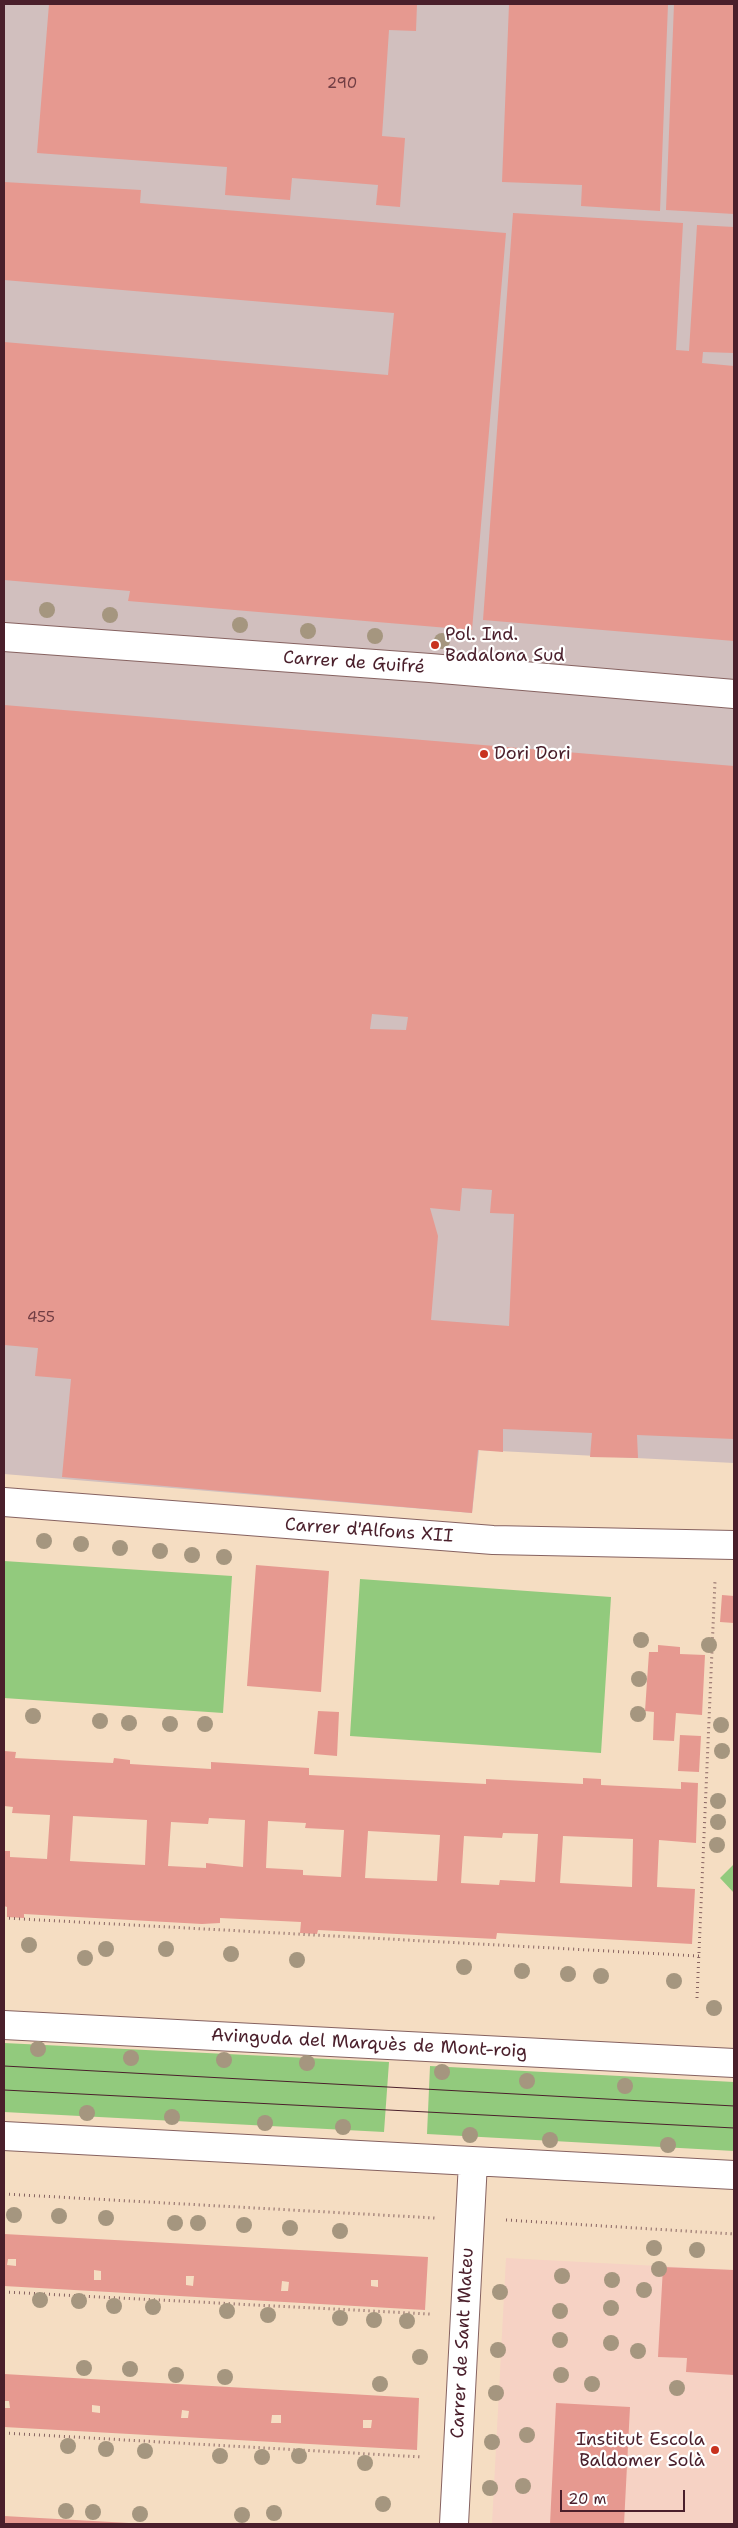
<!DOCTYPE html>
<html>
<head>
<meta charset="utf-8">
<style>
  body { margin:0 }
  #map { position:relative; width:738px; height:2528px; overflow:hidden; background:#f5ddc2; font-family:"Shantell Sans",sans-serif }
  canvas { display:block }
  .frame { position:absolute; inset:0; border:5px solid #4a1f2b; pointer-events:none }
  .scale { position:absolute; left:560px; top:2490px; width:125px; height:22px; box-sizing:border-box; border:2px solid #4a1f2b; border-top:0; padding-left:6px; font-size:15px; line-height:18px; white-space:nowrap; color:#4a1f2b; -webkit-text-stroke:4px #fff; paint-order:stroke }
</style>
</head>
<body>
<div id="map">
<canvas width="738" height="2528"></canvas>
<div class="frame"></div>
<div class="scale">20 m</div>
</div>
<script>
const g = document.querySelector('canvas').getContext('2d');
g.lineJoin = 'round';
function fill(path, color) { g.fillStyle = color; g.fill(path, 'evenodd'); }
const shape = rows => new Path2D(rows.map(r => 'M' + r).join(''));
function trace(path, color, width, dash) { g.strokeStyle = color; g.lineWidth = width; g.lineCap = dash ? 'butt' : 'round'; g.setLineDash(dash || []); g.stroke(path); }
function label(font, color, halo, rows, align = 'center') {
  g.font = font + ' "Shantell Sans",sans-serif'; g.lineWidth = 4.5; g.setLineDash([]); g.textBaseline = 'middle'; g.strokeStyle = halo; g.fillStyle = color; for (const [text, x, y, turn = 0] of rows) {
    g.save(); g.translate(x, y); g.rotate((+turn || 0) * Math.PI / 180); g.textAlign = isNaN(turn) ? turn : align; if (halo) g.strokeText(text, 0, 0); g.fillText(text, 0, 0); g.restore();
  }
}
const built = shape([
  [506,2258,734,2270,734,2524,492,2524]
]);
const industrial = shape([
  [4,4,734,4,734,1463,479,1450,472,1513,4,1474]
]);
const green = shape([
  [4,1561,232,1576,223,1713,4,1698],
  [360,1579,611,1597,601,1753,350,1736],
  [734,1864,734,1893,720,1878],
  [4,2043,389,2062,384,2132,4,2112],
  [430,2066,734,2082,734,2151,427,2134]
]);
const building = shape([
  [49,4,417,4,416,31,389,30,382,136,405,138,400,207,376,205,378,185,292,178,290,200,225,195,227,167,37,153],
  [509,4,668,4,660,211,581,206,582,185,502,182],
  [674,4,734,4,734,214,666,210],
  [4,182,141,190,140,203,506,233,472,630,128,601,130,591,4,580,4,342,388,375,394,313,4,280],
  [513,213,683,223,676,350,689,351,697,225,734,227,734,353,703,352,702,363,734,366,734,641,483,620],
  [4,705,734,766,734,1439,637,1435,638,1458,590,1457,592,1433,503,1429,503,1452,478,1450,472,1513,62,1477,71,1379,35,1376,38,1348,4,1345],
  [372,1014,408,1017,406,1030,370,1029],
  [462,1188,492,1190,490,1213,514,1214,509,1326,431,1320,438,1236,430,1208,460,1211],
  [256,1565,329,1571,321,1692,247,1686],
  [722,1595,734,1596,734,1623,720,1622],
  [658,1645,680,1647,680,1654,705,1655,702,1715,676,1713,674,1741,653,1740,654,1712,645,1711,649,1652,658,1652],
  [318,1711,339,1712,337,1756,314,1754],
  [680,1735,701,1736,699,1772,678,1771],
  [4,1751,16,1752,15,1758,113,1763,114,1758,130,1760,130,1764,211,1769,211,1762,309,1768,309,1775,486,1784,486,1779,583,1784,583,1778,601,1779,601,1785,681,1789,681,1782,698,1783,696,1843,659,1840,657,1887,695,1889,692,1944,497,1933,496,1939,318,1930,317,1934,300,1933,301,1922,220,1918,220,1923,202,1924,24,1914,24,1918,7,1917,7,1907,4,1906,4,1851,10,1851,10,1857,47,1859,50,1815,12,1813,13,1807,4,1806],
  [73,1816,147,1820,145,1865,70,1861],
  [209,1818,245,1820,243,1867,206,1863,206,1868,168,1866,171,1822,208,1824],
  [268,1821,306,1823,305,1828,344,1830,341,1877,303,1875,303,1870,266,1868],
  [368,1831,440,1835,437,1881,365,1878],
  [503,1833,538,1834,535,1882,500,1880,499,1885,461,1883,464,1836,502,1838],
  [563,1836,633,1839,632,1887,560,1883],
  [4,2234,428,2257,425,2310,4,2286],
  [8,2259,16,2259,16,2266,7,2265],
  [94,2270,101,2271,101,2280,94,2280],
  [186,2276,194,2276,193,2286,186,2285],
  [371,2280,378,2280,378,2287,371,2286],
  [282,2281,289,2282,288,2291,281,2291],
  [663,2267,734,2270,734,2375,686,2372,687,2358,658,2357],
  [4,2374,419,2398,417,2450,4,2427,4,2408,10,2408,9,2401,4,2401],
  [92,2405,100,2406,100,2413,92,2412],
  [182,2410,189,2411,188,2418,181,2418],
  [272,2415,281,2415,281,2423,271,2423],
  [363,2420,372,2420,371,2428,363,2428],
  [556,2403,630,2407,624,2524,550,2524],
  [4,2516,129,2523,129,2524,4,2524]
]);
const path = shape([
  [4,1918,699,1956],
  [697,1998,715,1581],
  [4,2194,435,2218],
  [506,2220,734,2234],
  [4,2292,430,2314],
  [4,2433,422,2457]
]);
const minor = shape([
  [4,637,430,668,734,694],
  [4,1502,493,1540,734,1545],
  [4,2025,734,2063],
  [4,2136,734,2175],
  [454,2524,473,2162]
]);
const tram = shape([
  [4,2066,734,2106],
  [4,2090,734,2128]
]);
const trees = [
  [47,610],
  [110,615],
  [240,625],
  [308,631],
  [375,636],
  [442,641],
  [44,1541],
  [81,1544],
  [120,1548],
  [160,1551],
  [192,1555],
  [224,1557],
  [641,1640],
  [709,1645],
  [639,1679],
  [638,1714],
  [33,1716],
  [100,1721],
  [129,1723],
  [170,1724],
  [205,1724],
  [721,1725],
  [722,1751],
  [718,1801],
  [718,1822],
  [717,1845],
  [29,1945],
  [106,1949],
  [166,1949],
  [231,1954],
  [85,1958],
  [297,1960],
  [464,1967],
  [522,1971],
  [568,1974],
  [601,1976],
  [674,1981],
  [714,2008],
  [38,2049],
  [131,2058],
  [224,2060],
  [307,2063],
  [442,2072],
  [527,2081],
  [625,2086],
  [87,2113],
  [172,2117],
  [265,2123],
  [343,2127],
  [470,2135],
  [550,2140],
  [668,2145],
  [14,2215],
  [59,2216],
  [106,2218],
  [175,2223],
  [198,2223],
  [244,2225],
  [290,2228],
  [340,2231],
  [654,2248],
  [697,2250],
  [659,2269],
  [562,2276],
  [612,2280],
  [644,2290],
  [500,2292],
  [40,2300],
  [79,2301],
  [114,2306],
  [153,2307],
  [611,2308],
  [227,2311],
  [560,2311],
  [268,2315],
  [340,2318],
  [374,2320],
  [407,2321],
  [560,2340],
  [611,2343],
  [498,2350],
  [638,2351],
  [420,2357],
  [84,2368],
  [130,2369],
  [176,2375],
  [561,2375],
  [225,2377],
  [380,2384],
  [592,2384],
  [677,2388],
  [496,2393],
  [527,2435],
  [492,2442],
  [68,2446],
  [106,2449],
  [145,2451],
  [220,2456],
  [299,2456],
  [262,2457],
  [365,2463],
  [523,2486],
  [490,2488],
  [383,2504],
  [66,2511],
  [93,2512],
  [274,2513],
  [140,2514],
  [242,2515]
];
const markers = [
  [435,645,5,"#c8321e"],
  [484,754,5,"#c8321e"],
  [715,2450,5,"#c8321e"]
];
const numberNames = [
  ["290",342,84],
  ["455",41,1318]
];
const poiNames = [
  ["Pol. Ind.",445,635],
  ["Badalona Sud",445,656],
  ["Dori Dori",494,754],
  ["Institut Escola",705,2440,"right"],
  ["Baldomer Solà",705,2461,"right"]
];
const streetNames = [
  ["Carrer de Guifré",354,663,4],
  ["Carrer d'Alfons XII",369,1531,4],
  ["Avinguda del Marquès de Mont-roig",369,2044,3],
  ["Carrer de Sant Mateu",463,2343,-87]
];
fill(built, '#f6d2c4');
fill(industrial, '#d1bfbe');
fill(green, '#92ca7d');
fill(building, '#e69990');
trace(minor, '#866260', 30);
trace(path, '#866260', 3, [1, 4]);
trace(minor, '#fff', 28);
trace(tram, '#4a1f2b', 1);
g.fillStyle = '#a5967f';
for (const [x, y] of trees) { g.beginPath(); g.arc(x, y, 8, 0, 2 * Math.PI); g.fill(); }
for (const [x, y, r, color] of markers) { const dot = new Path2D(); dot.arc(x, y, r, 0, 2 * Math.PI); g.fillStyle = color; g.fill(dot); trace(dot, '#fff', 2); }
label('15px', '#713e44', null, numberNames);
label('18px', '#4a1f2b', '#fff', poiNames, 'left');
label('18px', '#4a1f2b', '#fff', streetNames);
</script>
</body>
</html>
